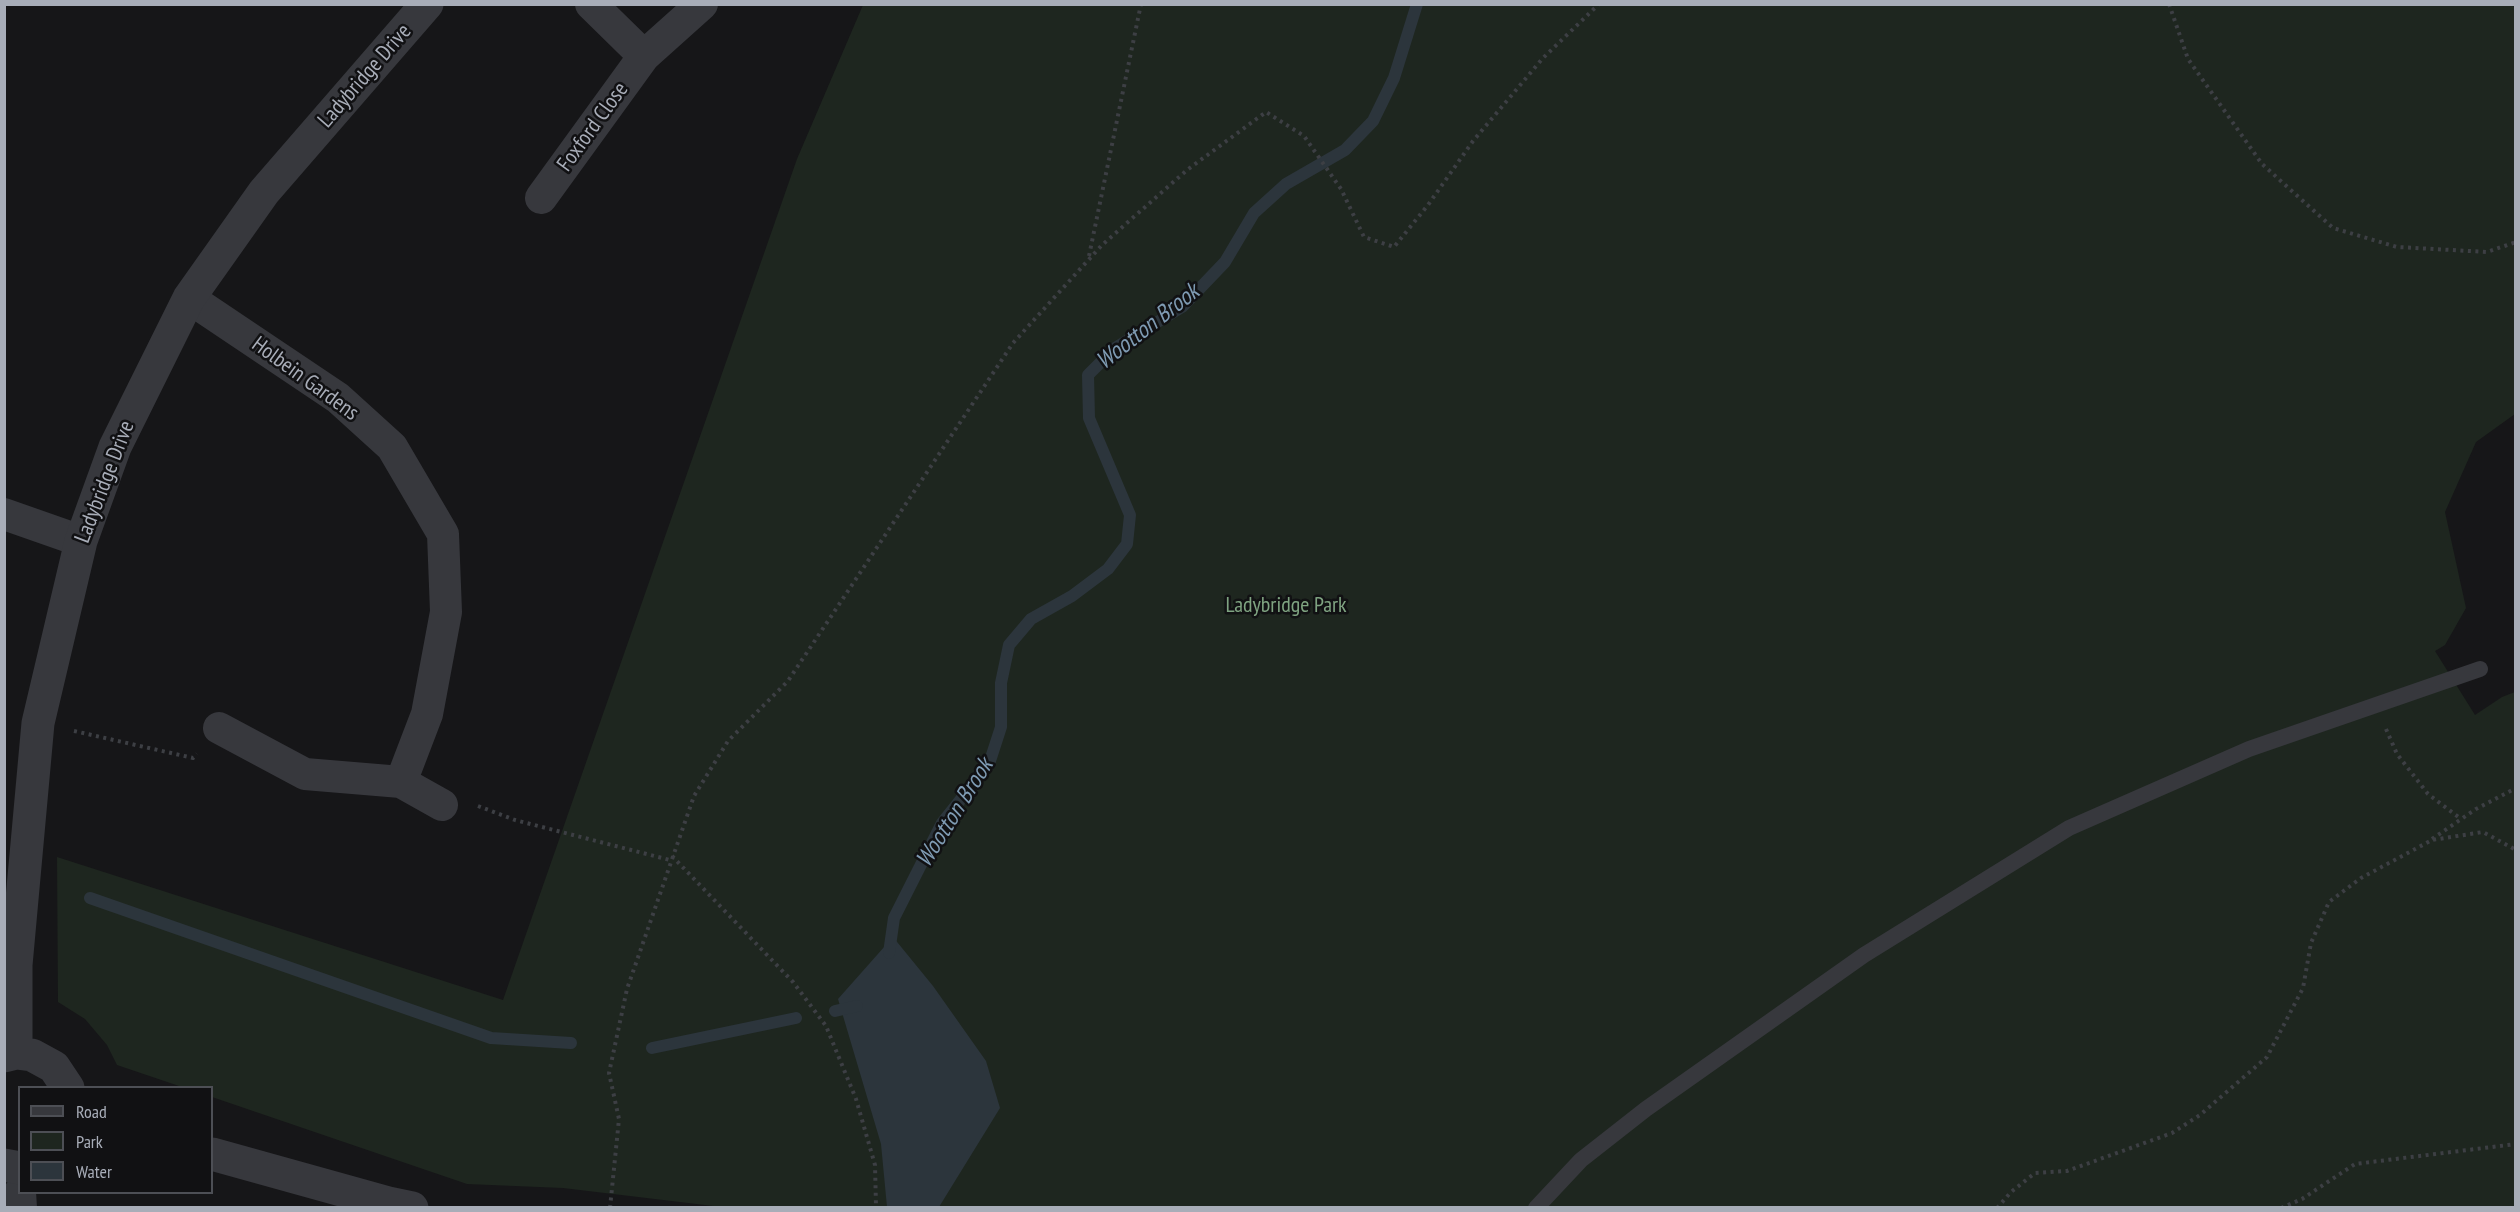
<!DOCTYPE html>
<html>
<head>
<meta charset="utf-8">
<style>
  body { margin:0 }
  #map { position:relative; width:2520px; height:1212px; overflow:hidden; background:#161618; font-family:"PT Sans Narrow",sans-serif }
  canvas { display:block }
  .frame { position:absolute; inset:0; border:6px solid #a8adb8; pointer-events:none }
  .legend { position:absolute; left:18px; top:1086px; width:195px; height:108px; box-sizing:border-box; background:#111113; border:2px solid #4d4f55; margin:0; padding:8px 10px; list-style:none; font-size:18px; color:#a8adb8 }
  .legend li { display:flex; align-items:center; gap:12px; height:30px }
  .legend b { width:30px; border:2px solid #4d4f55 }
</style>
</head>
<body>
<div id="map">
<canvas width="2520" height="1212"></canvas>
<div class="frame"></div>
<ul class="legend">
<li><b style="height:8px;background:#37383d"></b>Road</li>
<li><b style="height:16px;background:#1e261f"></b>Park</li>
<li><b style="height:16px;background:#2c353c"></b>Water</li>
</ul>
</div>
<script>
const g = document.querySelector('canvas').getContext('2d');
g.lineJoin = 'round';
function fill(path, color) { g.fillStyle = color; g.fill(path, 'evenodd'); }
const shape = rows => new Path2D(rows.map(r => 'M' + r).join(''));
function trace(path, color, width, dash) { g.strokeStyle = color; g.lineWidth = width; g.lineCap = dash ? 'butt' : 'round'; g.setLineDash(dash || []); g.stroke(path); }
function label(font, color, halo, rows, align = 'center') {
  g.font = font + ' "PT Sans Narrow",sans-serif'; g.lineWidth = 5; g.setLineDash([]); g.textBaseline = 'middle'; g.strokeStyle = halo; g.fillStyle = color; for (const [text, x, y, turn = 0] of rows) {
    g.save(); g.translate(x, y); g.rotate((+turn || 0) * Math.PI / 180); g.textAlign = isNaN(turn) ? turn : align; if (halo) g.strokeText(text, 0, 0); g.fillText(text, 0, 0); g.restore();
  }
}
const green = shape([
  [863,5,2515,5,2515,414,2476,442,2445,512,2466,608,2445,645,2435,651,2475,715,2502,697,2515,692,2515,1207,730,1208,563,1188,467,1184,212,1097,212,1088,182,1087,117,1065,107,1045,85,1019,58,1002,57,857,503,1000,797,159]
]);
const water = shape([
  [893,937,933,986,986,1061,1000,1108,939,1207,887,1207,881,1144,838,999]
]);
const stream = shape([
  [90,898,491,1038,571,1043],
  [889,953,894,918,942,823,989,764,1001,727,1001,683,1009,645,1031,619,1072,596,1108,569,1127,544,1130,515,1089,418,1088,375,1115,348,1182,307,1225,262,1254,213,1286,184,1345,150,1373,121,1394,78,1417,4],
  [835,1011,857,1006],
  [652,1048,796,1018]
]);
const path = shape([
  [2169,4,2188,59,2262,164,2333,228,2397,247,2487,252,2516,242],
  [1089,256,1141,4],
  [2386,729,2397,754,2428,794,2461,819],
  [74,731,193,758,197,754],
  [478,806,515,820,670,860],
  [2432,839,2476,809,2516,788],
  [672,856,793,982,826,1026,856,1099,875,1165,876,1206],
  [610,1208,619,1119,609,1073,627,989,694,796,728,741,788,681,1013,343,1102,245,1187,170,1266,112,1304,136,1341,189,1364,237,1394,247,1428,205,1473,141,1543,58,1599,4],
  [1997,1208,2011,1192,2035,1173,2067,1171,2172,1133,2200,1115,2267,1057,2303,988,2311,943,2329,902,2361,878,2432,840,2483,832,2516,850],
  [2281,1208,2302,1199,2355,1164,2516,1144]
]);
const service = shape([
  [1536,1208,1581,1160,1646,1109,1864,955,2069,828,2249,749,2480,669]
]);
const minor = shape([
  [591,4,644,56],
  [541,198,644,56,702,4],
  [189,298,338,398,392,447,443,534,446,612,427,714,401,782,305,774,219,728],
  [4,514,81,541],
  [401,782,442,805],
  [20,1192,21,1208]
]);
const tertiary = shape([
  [16,1053,16,965,38,723,81,541,115,447,189,298,264,192,427,4],
  [4,1056,16,1053,32,1055,54,1067,68,1088],
  [212,1154,388,1203,412,1208],
  [4,1165,20,1168]
]);
const streetNames = [
  ["Ladybridge Drive",365,76,-49],
  ["Foxford Close",593,127,-54],
  ["Holbein Gardens",305,379,36],
  ["Ladybridge Drive",105,482,-69]
];
const parkNames = [
  ["Ladybridge Park",1286,606]
];
const waterNames = [
  ["Wootton Brook",1148,327,-38],
  ["Wootton Brook",955,813,-58]
];
fill(green, '#1e261f');
fill(water, '#2c353c');
trace(stream, '#2c353c', 12);
trace(path, '#3d3f44', 4, [3, 4.5]);
trace(service, '#37383d', 16);
trace(minor, '#37383d', 32);
trace(tertiary, '#37383d', 33);
label('22px', '#a8adb8', '#111113', streetNames);
label('22px', '#7fa381', '#111113', parkNames);
label('italic 24px', '#7f9bb3', '#111113', waterNames);
</script>
</body>
</html>
